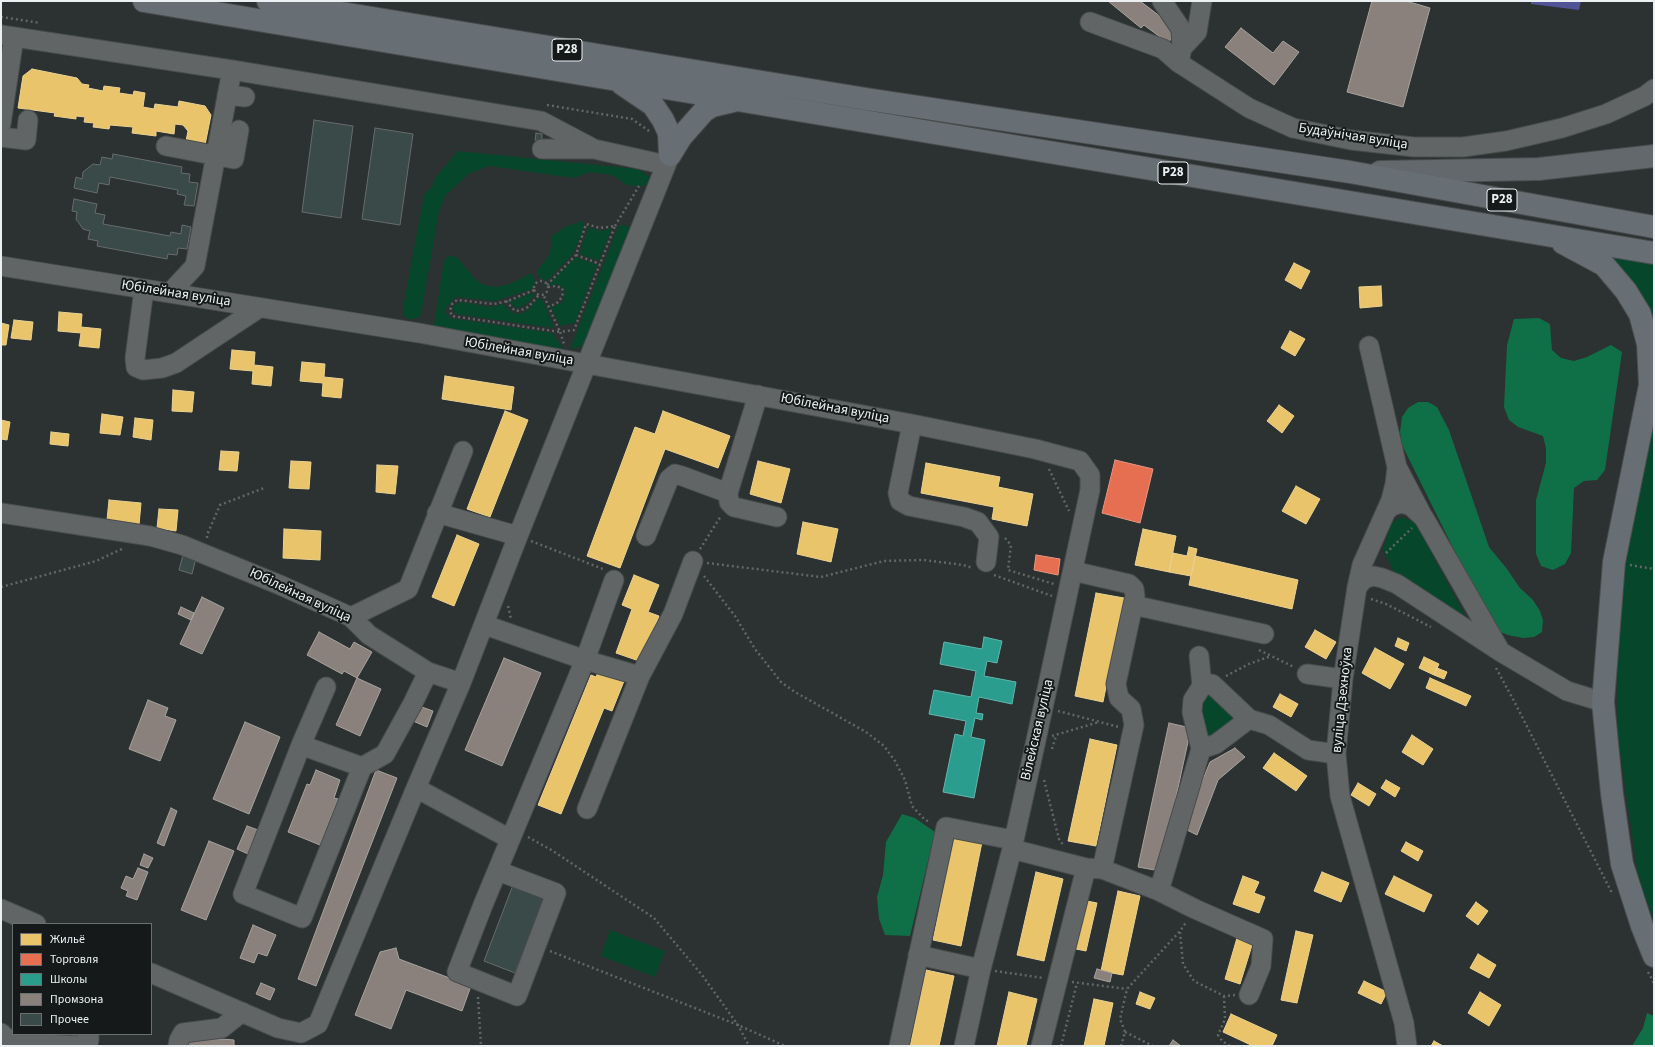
<!DOCTYPE html>
<html>
<head>
<meta charset="utf-8">
<style>
  body { margin:0 }
  #map { position:relative; width:1655px; height:1047px; overflow:hidden; background:#2c3131; font-family:"Source Sans 3",sans-serif }
  canvas { display:block }
  .frame { position:absolute; inset:0; border:2px solid #ebf1f2; pointer-events:none }
  .legend { position:absolute; left:12px; top:923px; width:140px; height:112px; box-sizing:border-box; background:#15191a; border:1px solid #6b6f70; margin:0; padding:5px 7px; list-style:none; font-size:12px; color:#ebf1f2 }
  .legend li { display:flex; align-items:center; gap:8px; height:20px }
  .legend b { width:20px; border:1px solid #6b6f70 }
</style>
</head>
<body>
<div id="map">
<canvas width="1655" height="1047"></canvas>
<div class="frame"></div>
<ul class="legend">
<li><b style="height:11px;background:#e9c46a"></b>Жильё</li>
<li><b style="height:11px;background:#e76f51"></b>Торговля</li>
<li><b style="height:11px;background:#2a9d8f"></b>Школы</li>
<li><b style="height:11px;background:#8a817c"></b>Промзона</li>
<li><b style="height:11px;background:#3a4a49"></b>Прочее</li>
</ul>
</div>
<script>
const g = document.querySelector('canvas').getContext('2d');
g.lineJoin = 'round';
function fill(path, color) { g.fillStyle = color; g.fill(path, 'evenodd'); }
const shape = rows => new Path2D(rows.map(r => 'M' + r).join(''));
function trace(path, color, width, dash) { g.strokeStyle = color; g.lineWidth = width; g.lineCap = dash ? 'butt' : 'round'; g.setLineDash(dash || []); g.stroke(path); }
function label(font, color, halo, rows, align = 'center') {
  g.font = font + ' "Source Sans 3",sans-serif'; g.lineWidth = 4; g.setLineDash([]); g.textBaseline = 'middle'; g.strokeStyle = halo; g.fillStyle = color; for (const [text, x, y, turn = 0] of rows) {
    g.save(); g.translate(x, y); g.rotate((+turn || 0) * Math.PI / 180); g.textAlign = isNaN(turn) ? turn : align; if (halo) g.strokeText(text, 0, 0); g.fillText(text, 0, 0); g.restore();
  }
}
const green = shape([
  [458,151,638,169,650,177,650,182,645,186,627,185,612,175,590,172,574,178,490,166,470,173,446,195,439,211,421,315,415,319,409,319,404,316,403,308,424,195,433,185,435,178],
  [584,221,583,231,573,254,547,281,540,278,537,271,550,254,552,236,565,227,576,223],
  [619,225,624,225,629,227,629,233,585,345,577,348,570,349],
  [589,227,601,231,612,228,599,261,579,254],
  [448,256,453,256,458,258,475,279,484,285,497,287,510,284,532,273,535,281,532,289,495,301,456,297,446,308,446,313,450,318,553,333,563,349,433,331,444,261],
  [1603,256,1654,264,1654,338],
  [576,257,597,265,575,323,560,326,551,307,561,303,564,298,565,290,557,284,550,286,549,284],
  [532,293,535,296,522,307,516,308,509,302],
  [538,298,543,300,554,328,455,314,452,308,454,305,461,302,491,307,504,304,512,313,520,314,528,310],
  [1654,405,1654,921,1638,875,1618,738,1618,638,1628,536],
  [1402,517,1412,521,1418,528,1468,621,1396,576,1383,550,1391,523],
  [1211,693,1231,713,1231,726,1207,738,1202,733,1201,698],
  [610,930,665,951,655,977,601,956]
]);
const forest = shape([
  [1539,318,1550,324,1552,350,1561,358,1574,361,1587,357,1611,345,1622,352,1605,470,1597,480,1584,481,1574,488,1571,553,1565,564,1553,570,1541,566,1536,554,1536,500,1546,463,1546,448,1543,436,1518,427,1509,420,1504,407,1507,345,1514,319],
  [1418,402,1428,402,1437,407,1449,430,1489,547,1507,569,1520,588,1533,600,1540,611,1543,620,1542,632,1534,637,1523,638,1508,635,1498,631,1476,594,1402,445,1400,432,1402,417,1408,408],
  [902,814,915,818,935,832,910,936,885,935,879,919,877,897,883,875,886,842],
  [1647,1013,1654,1016,1654,1046,1632,1046,1643,1028]
]);
const water = shape([
  [1531,1,1581,1,1579,10,1531,4]
]);
const homes = shape([
  [32,69,77,78,82,84,89,85,88,88,103,91,104,86,120,88,119,93,133,95,134,91,145,93,143,107,154,109,155,104,178,107,179,101,205,106,211,115,205,145,186,141,188,131,183,125,175,124,174,134,156,131,156,136,132,133,133,127,110,125,109,129,93,127,94,123,84,122,85,117,76,116,76,119,54,116,55,113,18,108,23,76,32,69],
  [1294,263,1310,271,1301,289,1285,280,1294,263],
  [1381,286,1382,306,1360,308,1359,287,1381,286],
  [59,312,82,314,81,327,101,329,99,348,79,346,81,333,58,331,59,312],
  [14,320,33,322,31,340,11,338,14,320],
  [1,323,9,325,6,345,1,345,1,323],
  [1290,331,1305,339,1295,356,1281,348,1290,331],
  [232,350,255,352,254,365,273,367,271,386,252,384,253,371,230,369,232,350],
  [302,362,325,364,324,377,343,379,341,398,322,396,323,383,300,381,302,362],
  [445,376,514,387,511,410,442,399,445,376],
  [173,390,194,392,192,412,172,411,173,390],
  [1279,405,1294,416,1282,433,1267,421,1279,405],
  [505,411,528,420,490,517,467,509,505,411],
  [663,411,730,436,718,468,665,449,620,568,587,556,635,427,655,434,663,411],
  [102,414,123,417,120,435,100,433,102,414],
  [135,418,153,420,151,440,133,437,135,418],
  [1,420,10,422,7,440,1,439,1,420],
  [51,432,69,434,68,446,50,444,51,432],
  [221,451,239,452,237,471,219,470,221,451],
  [291,461,311,462,309,489,289,488,291,461],
  [758,461,790,469,781,503,750,494,758,461],
  [926,463,1000,477,998,487,1033,494,1027,526,992,519,994,507,921,493,926,463],
  [377,465,398,466,395,494,376,492,377,465],
  [1296,486,1320,499,1306,524,1282,511,1296,486],
  [109,500,141,503,139,525,107,520,109,500],
  [159,509,178,510,176,531,157,528,159,509],
  [803,522,838,529,831,562,797,554,803,522],
  [284,529,321,531,320,560,283,558,284,529],
  [1143,529,1176,536,1169,572,1135,565,1143,529],
  [457,535,479,544,454,606,432,597,457,535],
  [1189,547,1197,549,1191,576,1169,572,1173,553,1187,556,1189,547],
  [1195,556,1298,580,1292,609,1189,585,1195,556],
  [634,575,659,585,648,612,659,616,642,662,616,653,632,609,622,605,634,575],
  [1096,593,1124,598,1103,702,1075,696,1096,593],
  [1315,630,1336,642,1326,659,1305,647,1315,630],
  [1398,638,1409,643,1406,651,1395,646,1398,638],
  [1375,648,1404,664,1390,689,1362,673,1375,648],
  [1424,657,1439,664,1434,675,1419,668,1424,657],
  [1437,668,1447,672,1444,679,1434,675,1437,668],
  [599,670,624,681,612,711,604,708,561,814,538,805,591,675,596,677,599,670],
  [1430,678,1471,696,1466,706,1426,688,1430,678],
  [1280,694,1298,704,1291,717,1273,707,1280,694],
  [1412,735,1433,749,1423,765,1402,752,1412,735],
  [1090,739,1117,745,1096,846,1068,841,1090,739],
  [1274,753,1307,776,1296,791,1263,768,1274,753],
  [1386,780,1400,788,1395,797,1381,788,1386,780],
  [1358,783,1376,794,1369,806,1351,795,1358,783],
  [954,837,982,842,961,946,933,940,954,837],
  [1406,842,1423,851,1418,861,1401,851,1406,842],
  [1036,872,1063,879,1044,961,1017,955,1036,872],
  [1322,872,1349,883,1341,902,1314,891,1322,872],
  [1243,876,1259,882,1254,893,1265,897,1259,913,1233,904,1243,876],
  [1394,876,1432,895,1424,912,1385,894,1394,876],
  [1118,891,1140,896,1123,975,1101,971,1118,891],
  [1087,901,1097,903,1086,951,1076,949,1087,901],
  [1476,902,1488,911,1478,925,1466,916,1476,902],
  [1296,931,1313,935,1297,1003,1281,1000,1296,931],
  [1237,938,1253,942,1240,984,1225,979,1237,938],
  [1478,954,1496,965,1489,978,1470,968,1478,954],
  [926,970,954,976,939,1046,910,1046,926,970],
  [1364,981,1387,992,1381,1004,1358,993,1364,981],
  [1009,992,1037,999,1026,1046,997,1046,1009,992],
  [1140,992,1155,998,1150,1009,1136,1004,1140,992],
  [1480,992,1501,1005,1489,1026,1468,1013,1480,992],
  [1094,999,1113,1003,1104,1046,1084,1046,1094,999],
  [1231,1014,1277,1035,1272,1046,1253,1046,1223,1032,1231,1014],
  [1434,1041,1443,1046,1431,1046,1434,1041]
]);
const shops = shape([
  [1115,460,1153,469,1140,523,1102,513,1115,460],
  [1036,555,1060,559,1058,575,1034,570,1036,555]
]);
const schools = shape([
  [984,637,1002,641,997,663,987,661,984,676,1016,682,1012,704,979,697,976,713,983,714,982,720,975,718,971,737,985,740,974,798,943,792,955,734,963,736,966,721,929,714,934,690,971,697,976,671,940,664,944,642,982,649,984,637]
]);
const industry = shape([
  [1108,1,1140,1,1178,30,1168,43,1144,25,1141,28,1108,1],
  [1372,1,1406,1,1430,8,1403,107,1347,92,1372,1],
  [1241,28,1273,53,1283,41,1299,52,1274,85,1225,47,1241,28],
  [202,597,224,608,202,654,180,644,202,597],
  [181,607,194,613,191,620,178,614,181,607],
  [319,632,350,649,354,642,372,652,357,678,344,671,342,674,307,655,319,632],
  [504,658,541,673,502,766,465,750,504,658],
  [357,678,381,689,360,736,336,725,357,678],
  [148,700,168,708,165,716,176,720,160,761,129,749,148,700],
  [419,706,433,711,427,727,413,721,419,706],
  [245,722,280,737,249,814,213,799,245,722],
  [1169,723,1191,728,1160,871,1138,867,1169,723],
  [1235,748,1245,757,1218,780,1197,835,1183,828,1210,762,1235,748],
  [316,770,340,780,334,798,338,799,320,845,288,832,307,784,310,785,316,770],
  [376,770,397,778,316,986,298,979,376,770],
  [171,808,177,811,164,846,157,843,171,808],
  [247,826,258,830,248,854,237,849,247,826],
  [209,841,234,851,206,920,181,910,209,841],
  [144,854,153,858,148,868,140,865,144,854],
  [138,868,148,872,137,900,126,896,128,891,121,888,126,876,133,879,138,868],
  [253,925,276,935,267,956,258,953,254,963,240,958,253,925],
  [396,948,399,959,471,986,462,1011,406,990,391,1029,355,1015,380,952,396,948],
  [1097,969,1112,973,1110,982,1094,978,1097,969],
  [261,983,275,989,270,1000,256,994,261,983],
  [42,1034,81,1034,81,1036,42,1034],
  [186,1036,234,1040,234,1046,186,1046,186,1036],
  [1173,1040,1181,1046,1169,1046,1173,1040]
]);
const building = shape([
  [314,120,353,126,341,218,302,212,314,120],
  [375,128,413,134,400,225,362,219,375,128],
  [536,133,542,134,542,141,535,140,536,133],
  [113,154,182,167,181,173,190,174,189,182,198,183,194,206,184,205,186,196,177,194,178,190,110,177,109,185,99,183,97,193,74,188,76,177,82,179,83,172,93,164,100,165,102,157,112,159,113,154],
  [74,199,97,204,95,213,105,215,103,224,170,236,171,232,181,234,182,225,191,227,187,249,178,248,177,255,168,254,167,259,97,246,98,241,88,239,90,231,83,229,76,219,77,212,72,211,74,199],
  [183,555,196,558,192,574,179,570,183,555],
  [513,885,545,897,515,973,484,961,513,885]
]);
const path = shape([
  [1,17,40,23],
  [547,105,632,119,649,131],
  [615,226,639,186],
  [576,255,600,264],
  '534 288a7 7 0 1 1 14 0a7 7 0 1 1-14 0Z',
  [547,285,576,255,586,224,600,228,615,226,574,330,560,332,564,344],
  [548,287,556,286,562,288,563,292,562,297,556,304,549,306],
  [534,290,508,301,494,304,457,300,452,304,450,311,452,316,560,332,543,294],
  [506,301,514,310,519,311,528,307,539,295],
  [1049,469,1069,511],
  [207,538,207,535,220,505,264,488],
  [1005,538,1011,545,1008,570,1054,584],
  [531,541,603,569],
  [700,549,721,516],
  [1386,553,1412,528],
  [707,563,821,577,884,561,924,560,963,565,973,568],
  [1630,565,1654,569],
  [994,575,1052,596],
  [704,576,735,616,755,649,781,682,795,692,866,732,884,746,895,761,905,780,912,806,925,820,931,822],
  [1,587,96,561,124,548],
  [1371,599,1386,604,1431,627],
  [508,606,511,619],
  [1259,650,1294,667],
  [1496,668,1514,701,1612,893],
  [1226,676,1249,664,1271,656],
  [1058,711,1119,727],
  [1052,736,1099,722],
  [1052,749,1056,736],
  [1044,780,1059,839,1064,846],
  [528,837,553,851,654,918,702,975,738,1025,749,1046],
  [1180,932,1183,964,1194,981,1224,996,1235,995],
  [550,951,738,1025,785,1046],
  [995,971,1044,978],
  [1648,972,1654,983],
  [1072,982,1127,989],
  [1224,996,1225,1019,1218,1035,1222,1041,1230,1046],
  [478,997,481,1046],
  [1125,1032,1153,1046],
  [1061,1046,1077,983],
  [1121,1046,1125,1032,1120,1019,1127,989,1180,931,1187,921]
]);
const minor = shape([
  [1162,1,1181,29,1182,48,1179,63],
  [1090,22,1163,49,1179,63,1249,108,1293,128,1351,140,1414,147,1463,147,1506,141,1562,128,1606,114,1645,96,1654,89],
  [1,35,232,70,541,121,594,149,666,165],
  [1182,48,1197,32,1202,1],
  [227,95,245,97],
  [1,124,14,37],
  [1,137,26,140,28,120],
  [166,146,234,159,239,130],
  [542,149,590,149],
  [1,266,419,333,912,424,1035,449,1080,461,1090,475,1090,490,1035,745,1012,849,981,969,964,1046],
  [144,289,135,358,136,367,143,370,162,368,176,363,259,308],
  [170,293,195,266,232,70],
  [1369,346,1397,467,1422,515],
  [758,395,728,493,729,502,734,507,777,517],
  [912,424,898,493,900,501,909,506,964,517,978,522,989,537,986,562],
  [1387,510,1392,506,1402,503,1411,506,1424,518,1499,649],
  [1,513,150,536,182,545,280,585,351,617,369,635,428,672,461,683],
  [437,513,518,536],
  [646,536,669,479,675,474,682,476,728,493],
  [1073,571,1129,584,1134,589,1135,596,1116,684,1119,698,1131,709,1134,725,1102,869,1086,868],
  [1357,587,1362,565,1391,500,1395,484,1397,467],
  [1133,605,1264,634],
  [351,617,408,589,463,451],
  [485,625,585,660,640,676,673,614,693,561],
  [1199,656,1202,686],
  [1307,674,1343,679],
  [1249,719,1269,725,1308,750,1336,754],
  [301,745,326,687],
  [362,767,302,918,243,894,301,745,362,767,385,754,413,703,428,672],
  [416,788,510,839],
  [587,809,640,676],
  [1012,849,1086,868,1041,1046],
  [1102,869,1159,891,1195,909,1263,939,1261,966,1249,995],
  [498,871,556,893,517,996,457,972,483,905,585,660,614,580],
  [1159,891,1201,749,1192,712,1193,700,1202,686,1212,684,1249,719,1216,744,1201,749],
  [1,909,36,924],
  [918,955,981,969],
  [151,973,278,1028,301,1033,318,1024,416,788,461,683,518,536,670,155],
  [1,1033,10,1042,13,1042,78,1046,89,1040,89,1034],
  [178,1046,179,1040,183,1033,222,1028,242,1012],
  [899,1046,946,827,1013,840],
  [1407,1046,1404,1023,1340,796,1336,754,1343,679,1357,587,1364,579,1373,576,1382,578,1397,584,1501,652,1567,691,1603,702]
]);
const major = shape([
  [1380,172,1539,169,1654,156]
]);
const highway = shape([
  [144,1,1654,253],
  [268,1,866,99,1350,172,1654,227],
  [622,84,653,105,663,120,669,133,670,155],
  [670,155,681,137,704,111,712,106,733,101],
  [1563,243,1604,265,1626,291,1640,314,1648,344,1650,385],
  [1654,375,1650,385,1614,562,1603,702,1612,794,1622,864,1642,926,1654,956]
]);
const shields = [
  [567,50,30],
  [1173,173,30],
  [1502,200,30]
];
const shieldNames = [
  ["Р28",567,50],
  ["Р28",1173,173],
  ["Р28",1502,200]
];
const streetNames = [
  ["Будаўнічая вуліца",1353,137,9],
  ["Юбілейная вуліца",176,294,9],
  ["Юбілейная вуліца",519,352,10],
  ["Юбілейная вуліца",835,409,11],
  ["Юбілейная вуліца",300,596,25],
  ["вуліца Дзехноўка",1343,700,-84],
  ["Вілейская вуліца",1038,730,-77]
];
fill(green, '#06472c');
fill(forest, '#0f7047');
fill(water, '#505497');
fill(homes, '#e9c46a');
trace(homes, '#ead293', 1);
fill(shops, '#e76f51');
trace(shops, '#e89681', 1);
fill(schools, '#2a9d8f');
trace(schools, '#64b6ad', 1);
fill(industry, '#8a817c');
trace(industry, '#a7a39f', 1);
fill(building, '#3a4a49');
trace(building, '#676c6b', 1);
trace(minor, '#484c4d', 21);
trace(major, '#484c4d', 24);
trace(highway, '#484c4d', 24);
trace(path, '#626666', 2.5, [2, 3]);
trace(minor, '#626566', 19);
trace(major, '#62686c', 22);
trace(highway, '#676f75', 22);
for (const [x, y, w] of shields) { const box = new Path2D(); box.roundRect(x - w / 2, y - 11, w, 22, 3); g.fillStyle = '#15191a'; g.fill(box); trace(box, '#ebf1f2', 1); }
label('bold 13px', '#ebf1f2', null, shieldNames);
label('14px', '#ebf1f2', '#15191a', streetNames);
</script>
</body>
</html>
